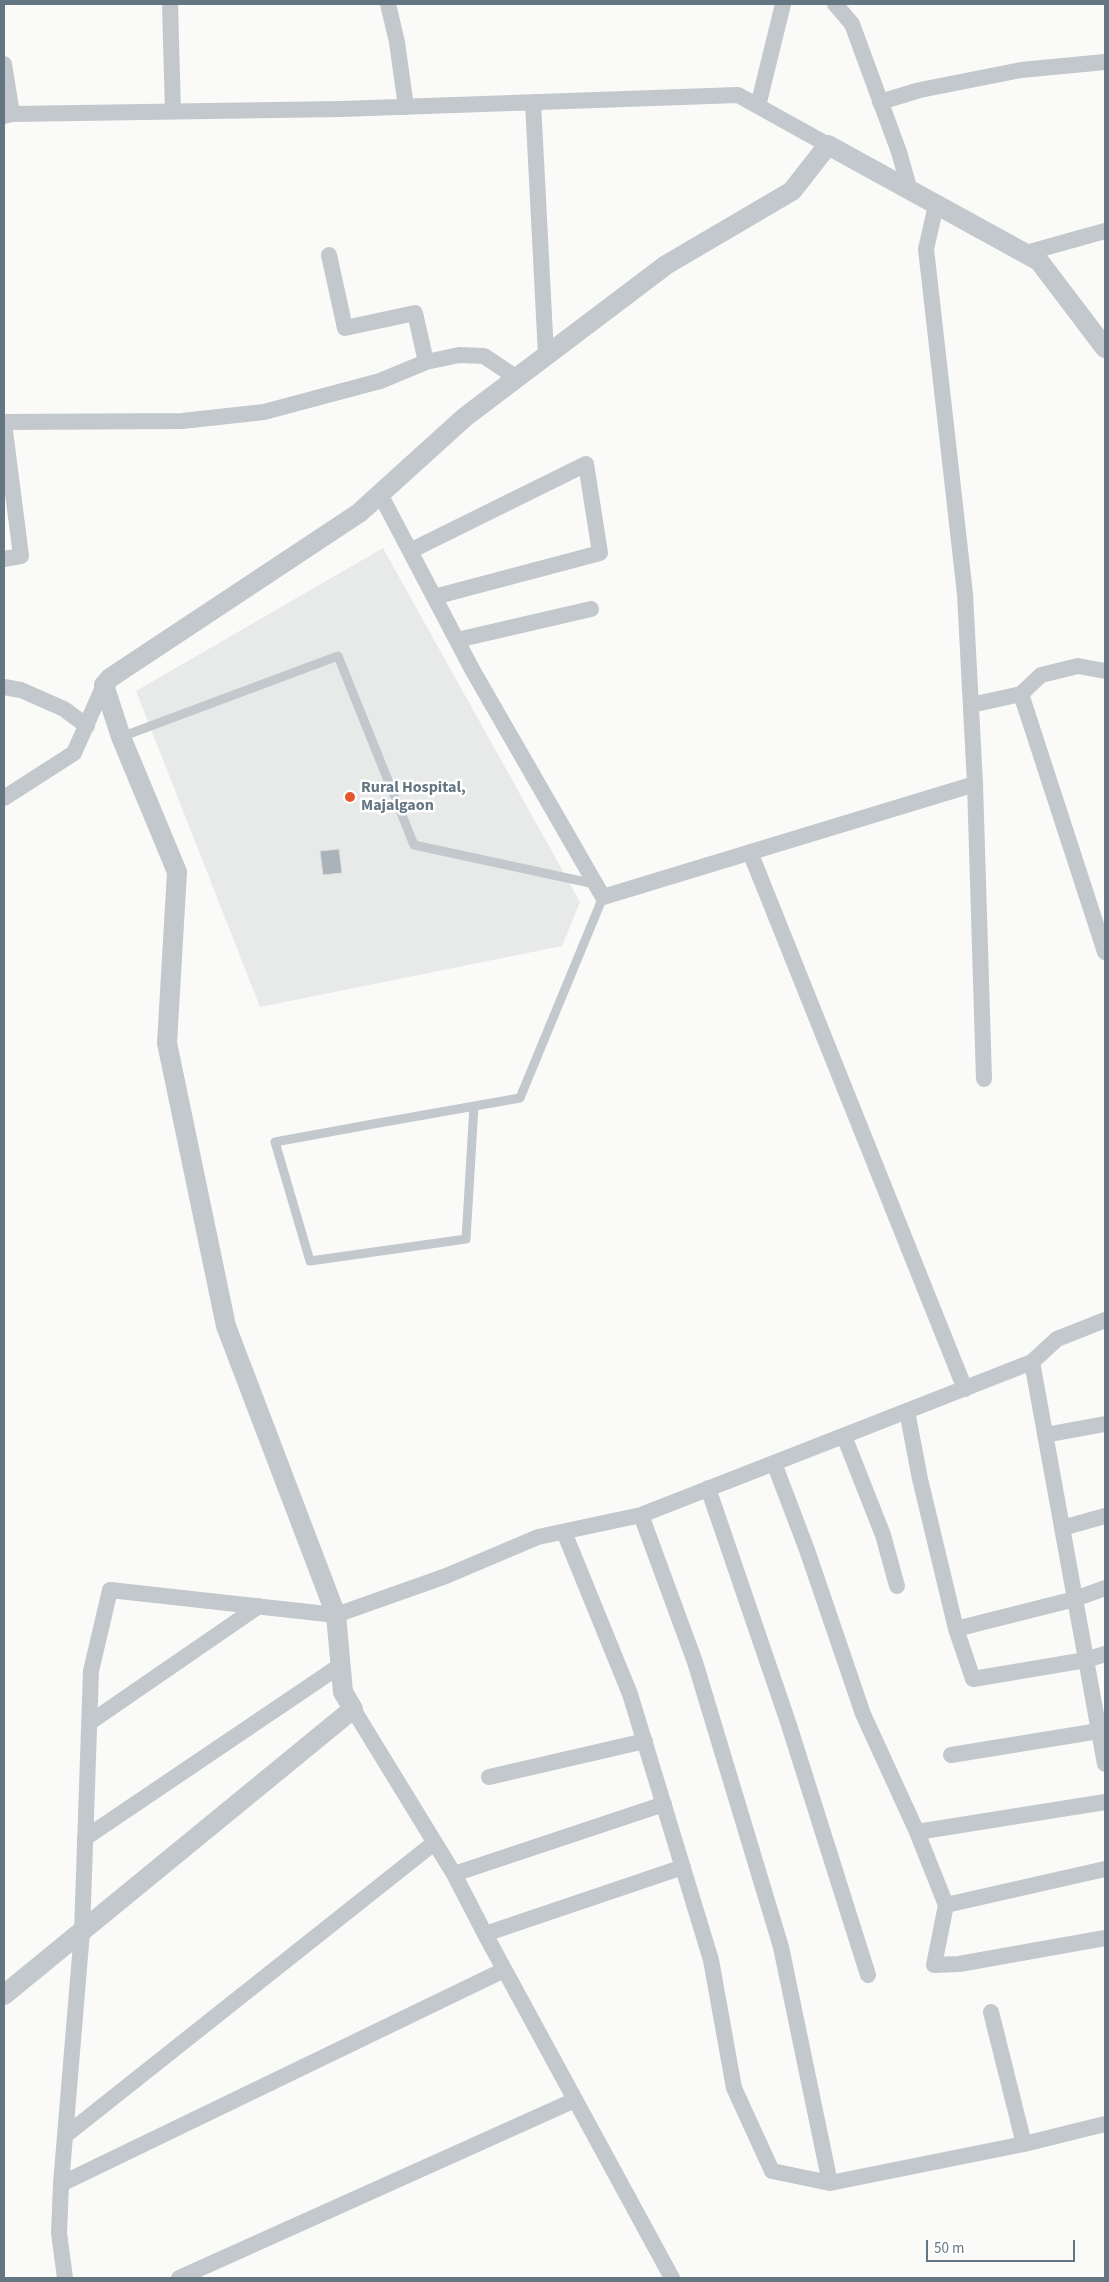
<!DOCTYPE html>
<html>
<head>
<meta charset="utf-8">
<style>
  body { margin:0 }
  #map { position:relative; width:1109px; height:2282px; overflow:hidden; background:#fafaf8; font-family:"Source Sans 3",sans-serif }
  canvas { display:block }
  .frame { position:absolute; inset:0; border:5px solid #657683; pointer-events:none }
  .scale { position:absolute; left:926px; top:2240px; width:149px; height:22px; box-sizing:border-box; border:2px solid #657683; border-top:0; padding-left:6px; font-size:15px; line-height:18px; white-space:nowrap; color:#657683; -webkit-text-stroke:4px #fff; paint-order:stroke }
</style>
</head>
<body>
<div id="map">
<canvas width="1109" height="2282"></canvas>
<div class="frame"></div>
<div class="scale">50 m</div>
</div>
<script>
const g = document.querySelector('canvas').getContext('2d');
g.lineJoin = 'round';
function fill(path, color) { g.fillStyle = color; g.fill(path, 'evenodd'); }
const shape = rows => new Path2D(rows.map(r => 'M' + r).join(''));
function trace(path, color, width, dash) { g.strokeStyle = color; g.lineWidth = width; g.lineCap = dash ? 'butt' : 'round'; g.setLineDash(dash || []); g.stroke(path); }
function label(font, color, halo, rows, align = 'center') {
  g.font = font + ' "Source Sans 3",sans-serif'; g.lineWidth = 5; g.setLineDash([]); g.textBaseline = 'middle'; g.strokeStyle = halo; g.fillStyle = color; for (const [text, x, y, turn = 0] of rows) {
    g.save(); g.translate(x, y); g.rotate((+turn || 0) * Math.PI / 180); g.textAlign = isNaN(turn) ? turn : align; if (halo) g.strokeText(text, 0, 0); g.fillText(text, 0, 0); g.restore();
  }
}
const built = shape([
  [383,548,580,902,562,946,260,1007,136,691]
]);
const building = shape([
  [339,849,342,873,323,875,320,851,339,849]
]);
const service = shape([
  [121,737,338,656,414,845,595,884],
  [474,1106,466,1239,310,1261,275,1142,373,1124,520,1098,603,897]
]);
const minor = shape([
  [170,4,173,112],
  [388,4,397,42,406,107],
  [835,4,852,24,899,152,910,191],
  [4,64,12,114],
  [533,102,546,355],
  [880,102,920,90,1021,70,1105,62],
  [758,106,783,4],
  [4,116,12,114,341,109,738,95,828,145],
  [936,205,926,249,965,594,975,784,984,1079],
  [1026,253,1105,231],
  [329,255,345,328,415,313,426,362],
  [4,422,182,421,264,412,380,381,426,362,459,355,484,356,517,378],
  [4,423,21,556,4,559],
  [380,494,473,671,603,897,975,784],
  [410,551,586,464,600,553,434,597],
  [457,640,591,609],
  [4,687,21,690,64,709,87,726],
  [1021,694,1105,952],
  [971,705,1021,694,1041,675,1078,666,1105,671],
  [4,798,74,753,104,685],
  [750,852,965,1389],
  [1032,1362,1105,1764],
  [907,1411,920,1479,956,1629,1075,1599,1105,1588],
  [1045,1435,1105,1424],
  [844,1436,883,1535,897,1586],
  [774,1463,807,1550,863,1714,917,1832,946,1905,934,1965,959,1964,1105,1938],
  [708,1488,788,1722,868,1975],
  [641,1515,695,1662,781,1947,830,2183],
  [1062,1528,1105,1516],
  [564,1532,630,1694,711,1960,734,2088,772,2171,830,2183,1024,2144,1105,2124],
  [956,1629,973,1679,1086,1660,1105,1654],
  [353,1709,454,1874,485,1934,672,2278],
  [89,1723,259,1606],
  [951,1755,1105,1730],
  [489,1777,645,1741],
  [917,1832,1105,1802],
  [85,1838,341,1665],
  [454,1874,664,1804],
  [946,1905,1105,1869],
  [485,1934,683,1867],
  [991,2012,1024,2144],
  [66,2135,434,1843],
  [61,2184,504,1970],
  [65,2278,59,2233,61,2184,82,1932,91,1671,110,1590,336,1615,446,1576,538,1537,641,1515,1032,1362,1057,1339,1105,1320],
  [179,2278,575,2100]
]);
const tertiary = shape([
  [4,1995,353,1709,343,1692,336,1615,226,1326,167,1043,177,872,121,737,104,685,110,678,359,513,465,417,666,265,792,191,828,145,1039,261,1105,348]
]);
const markers = [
  [350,797,6,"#e4572e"]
];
const poiNames = [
  ["Rural Hospital,",361,788],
  ["Majalgaon",361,806]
];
fill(built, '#e8e9e9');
fill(building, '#aab3b9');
trace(building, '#dcdcda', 1);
trace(service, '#c3c8cc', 9);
trace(minor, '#c3c8cc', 16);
trace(tertiary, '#c3c8cc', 20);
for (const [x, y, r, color] of markers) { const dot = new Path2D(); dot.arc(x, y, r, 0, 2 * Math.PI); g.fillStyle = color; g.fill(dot); trace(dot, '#fff', 2); }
label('bold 16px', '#657683', '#fff', poiNames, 'left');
</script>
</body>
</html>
